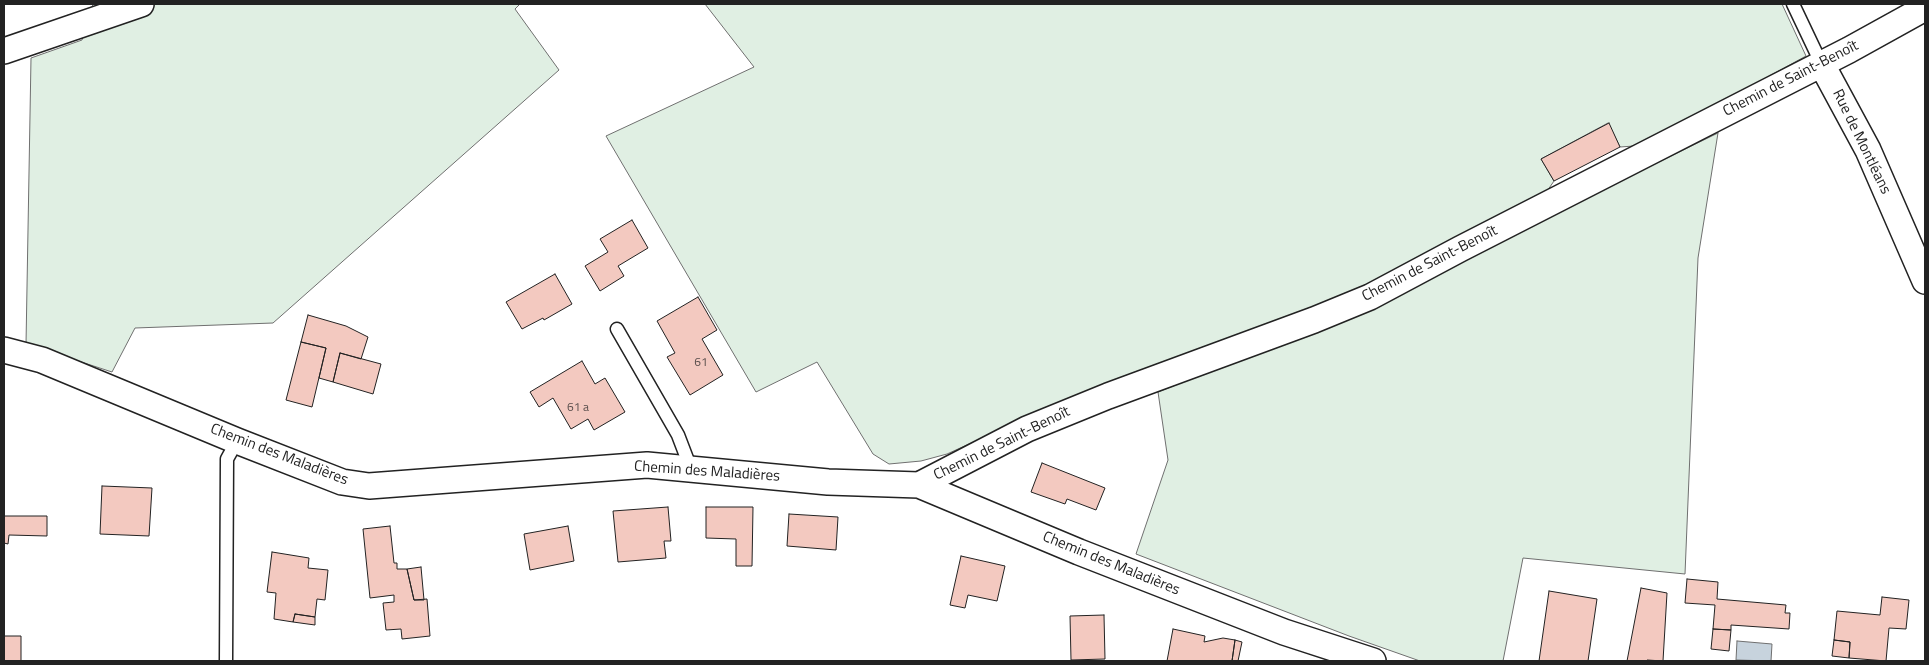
<!DOCTYPE html>
<html>
<head>
<meta charset="utf-8">
<style>
  body { margin:0 }
  #map { position:relative; width:1929px; height:665px; overflow:hidden; background:#fff; font-family:"Titillium Web",sans-serif }
  canvas { display:block }
  .frame { position:absolute; inset:0; border:5px solid #222; pointer-events:none }
</style>
</head>
<body>
<div id="map">
<canvas width="1929" height="665"></canvas>
<div class="frame"></div>
</div>
<script>
const g = document.querySelector('canvas').getContext('2d');
g.lineJoin = 'round';
function fill(path, color) { g.fillStyle = color; g.fill(path, 'evenodd'); }
const shape = rows => new Path2D(rows.map(r => 'M' + r).join(''));
function trace(path, color, width, dash) { g.strokeStyle = color; g.lineWidth = width; g.lineCap = dash ? 'butt' : 'round'; g.setLineDash(dash || []); g.stroke(path); }
function label(font, color, halo, rows, align = 'center') {
  g.font = font + ' "Titillium Web",sans-serif'; g.lineWidth = 4; g.setLineDash([]); g.textBaseline = 'middle'; g.strokeStyle = halo; g.fillStyle = color; for (const [text, x, y, turn = 0] of rows) {
    g.save(); g.translate(x, y); g.rotate((+turn || 0) * Math.PI / 180); g.textAlign = isNaN(turn) ? turn : align; if (halo) g.strokeText(text, 0, 0); g.fillText(text, 0, 0); g.restore();
  }
}
const green = shape([
  [93,4,520,4,515,9,559,70,273,323,135,328,112,372,26,344,31,58,82,40,93,4],
  [705,4,1782,4,1806,56,1698,115,1634,146,1620,147,1608,123,1541,159,1554,181,1543,197,1479,234,1308,313,1042,411,947,454,921,461,889,464,873,454,817,362,756,392,606,136,754,67,705,4],
  [1718,133,1698,258,1685,574,1523,558,1503,661,1420,661,1349,636,1136,554,1168,460,1158,392,1323,326,1718,133]
]);
const water = shape([
  [1737,641,1772,644,1771,661,1736,660,1737,641]
]);
const building = shape([
  [1609,123,1620,147,1554,181,1541,159,1609,123],
  [632,220,648,248,618,266,624,276,600,291,585,266,608,252,600,239,632,220],
  [555,274,572,304,544,320,543,318,522,329,506,302,555,274],
  [698,297,717,330,702,339,723,375,690,395,667,357,675,353,657,321,698,297],
  [308,315,346,326,368,337,361,359,340,353,333,382,319,378,326,348,301,342,308,315],
  [301,342,326,348,312,407,286,400,301,342],
  [340,353,381,364,373,394,333,382,340,353],
  [582,361,595,384,605,378,625,412,594,430,588,419,571,429,553,398,539,407,530,392,582,361],
  [1042,463,1105,488,1096,510,1067,499,1065,504,1031,492,1042,463],
  [102,486,152,488,149,536,100,534,102,486],
  [668,507,671,541,664,541,666,558,618,562,613,511,668,507],
  [706,507,753,507,752,566,736,566,736,539,706,538,706,507],
  [789,514,838,517,836,550,787,546,789,514],
  [4,516,47,516,47,536,9,535,8,544,4,543,4,516],
  [390,526,394,563,397,563,397,569,407,569,414,600,427,599,430,636,402,639,401,629,386,630,383,603,394,602,394,595,370,598,363,529,390,526],
  [568,526,574,561,530,570,524,534,568,526],
  [272,552,309,558,308,568,328,570,325,600,317,599,315,617,295,614,293,622,274,619,276,593,267,592,272,552],
  [961,556,1005,566,997,601,968,595,965,608,950,605,961,556],
  [421,567,424,600,414,600,407,569,421,567],
  [1687,579,1718,582,1717,599,1786,605,1785,613,1790,613,1789,629,1731,625,1731,630,1713,629,1715,605,1685,603,1687,579],
  [1641,588,1667,593,1663,661,1647,660,1647,661,1627,661,1641,588],
  [1549,591,1597,599,1588,661,1539,661,1549,591],
  [1882,597,1909,600,1906,629,1889,628,1886,661,1849,658,1850,642,1834,640,1837,611,1880,615,1882,597],
  [295,614,315,617,315,625,293,622,295,614],
  [1104,615,1105,659,1071,660,1070,616,1104,615],
  [1173,629,1205,636,1204,642,1223,638,1235,640,1232,661,1167,661,1173,629],
  [1713,629,1731,630,1729,651,1711,649,1713,629],
  [4,636,21,636,21,661,4,661,4,636],
  [1235,640,1242,642,1238,661,1232,661,1235,640],
  [1834,640,1850,642,1849,658,1832,656,1834,640]
]);
const service = shape([
  [1793,4,1821,63],
  [617,329,678,435,691,469],
  [226,661,227,459,237,441]
]);
const minor = shape([
  [4,51,141,4],
  [1821,63,1868,150,1925,281],
  [4,350,42,360,237,441,342,482,369,486,647,465,828,482,919,485,1079,552,1284,632,1373,661],
  [919,485,1027,429,1108,396,1314,320,1370,297,1460,249,1849,50,1925,8]
]);
const numberNames = [
  ["61",701,363],
  ["61 a",578,408]
];
const streetNames = [
  ["Chemin de Saint-Benoît",1791,79,-27],
  ["Rue de Montléans",1861,142,64],
  ["Chemin de Saint-Benoît",1430,264,-27],
  ["Chemin de Saint-Benoît",1002,444,-26],
  ["Chemin des Maladières",279,455,21],
  ["Chemin des Maladières",707,472,4],
  ["Chemin des Maladières",1111,564,22]
];
fill(green, '#e0efe3');
trace(green, '#6f6f6f', 1);
fill(water, '#c7d3dd');
trace(water, '#6f6f6f', 1);
fill(building, '#f3c9c0');
trace(building, '#222', 1);
trace(service, '#222', 15);
trace(minor, '#222', 28);
trace(service, '#fff', 12);
trace(minor, '#fff', 25);
label('12px', '#564c4a', null, numberNames);
label('15px', '#222', '#fff', streetNames);
</script>
</body>
</html>
